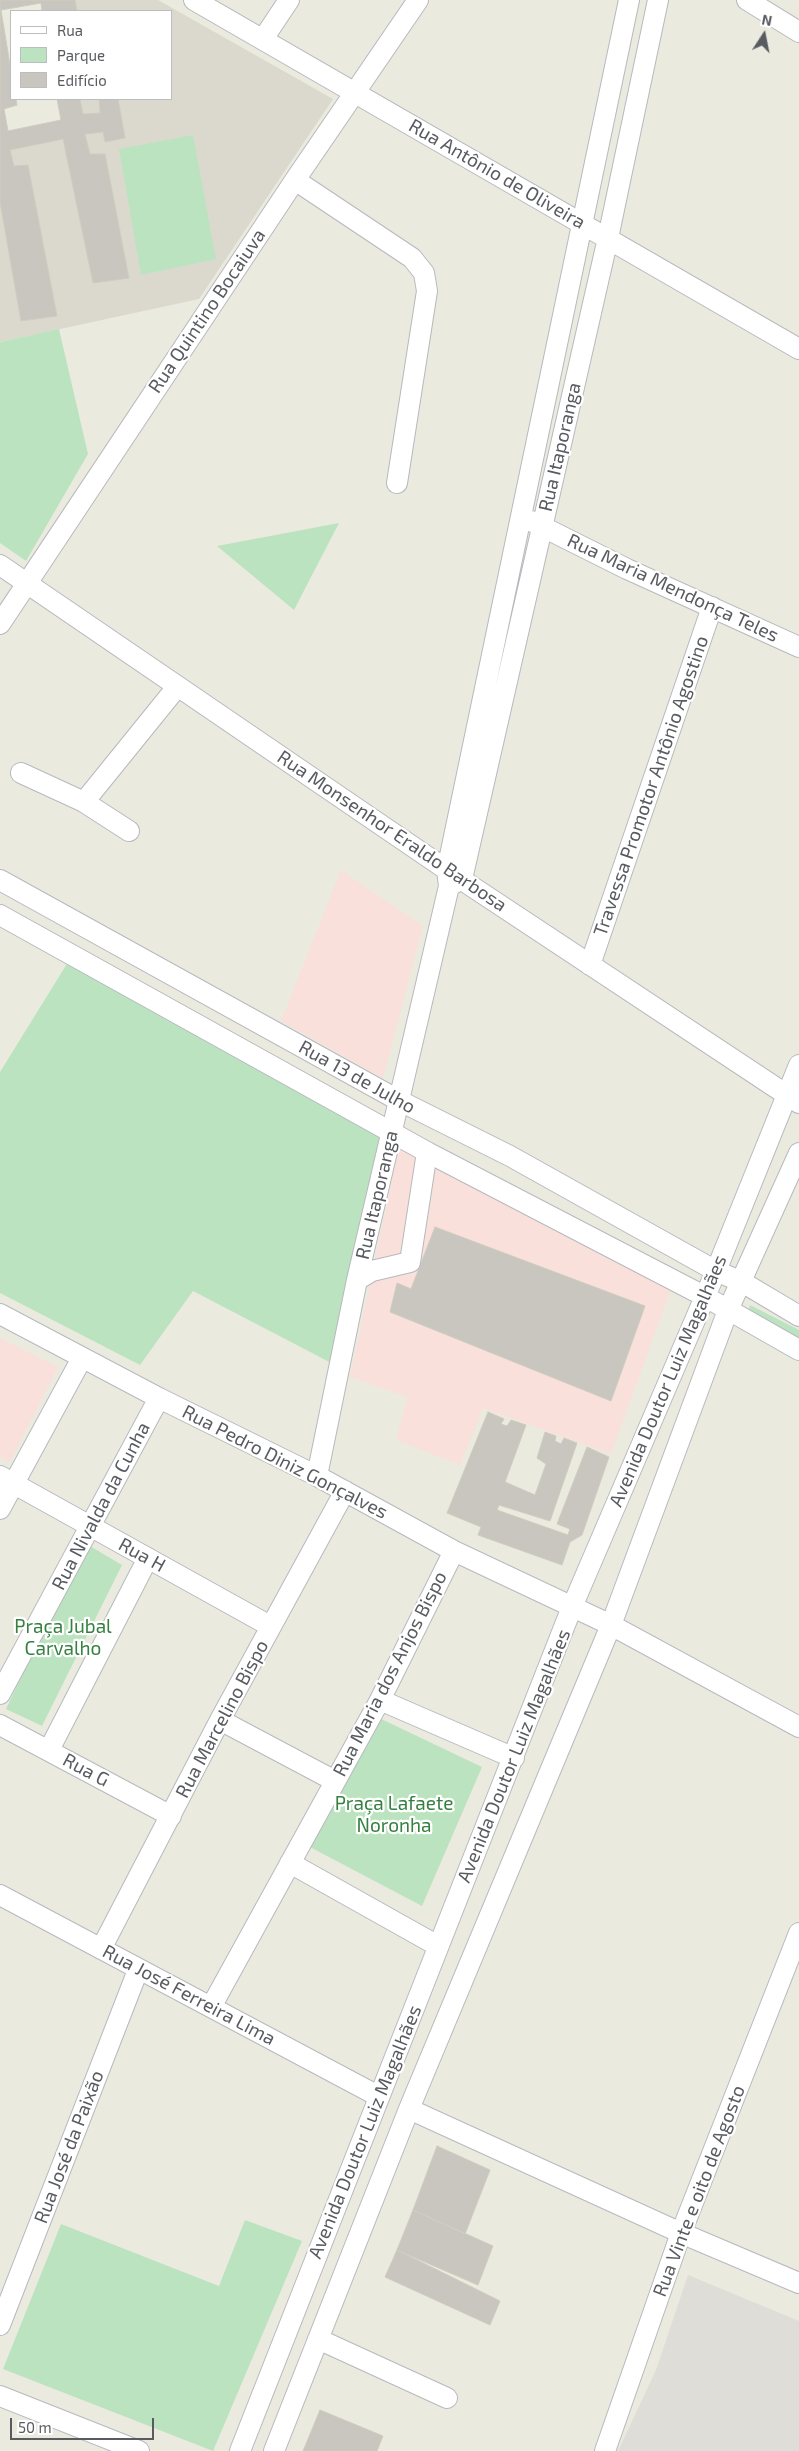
<!DOCTYPE html>
<html>
<head>
<meta charset="utf-8">
<style>
  body { margin:0 }
  #map { position:relative; width:799px; height:2451px; overflow:hidden; background:#ebeadf; font-family:"Exo 2",sans-serif }
  canvas { display:block }
  .legend { position:absolute; left:10px; top:10px; width:162px; height:90px; box-sizing:border-box; background:#fff; border:1px solid #bcbdbf; margin:0; padding:6px 9px; list-style:none; font-size:15px; color:#585b60 }
  .legend li { display:flex; align-items:center; gap:10px; height:25px }
  .legend b { width:25px; border:1px solid #bcbdbf }
  .north { position:absolute; left:739px; top:10px; width:50px; height:50px; -webkit-text-stroke:4px #fff; paint-order:stroke; rotate:11deg; font-size:14px; font-weight:700; line-height:20px; text-align:center; color:#585b60 }
  .north::after { content:''; display:block; margin:auto; width:18px; height:22px; background:#585b60; clip-path:polygon(50% 0,100% 100%,50% 72%,0 100%) }
  .scale { position:absolute; left:10px; top:2418px; width:144px; height:22px; box-sizing:border-box; border:2px solid #585b60; border-top:0; padding-left:6px; font-size:15px; line-height:18px; white-space:nowrap; color:#585b60; -webkit-text-stroke:4px #fff; paint-order:stroke }
</style>
</head>
<body>
<div id="map">
<canvas width="799" height="2451"></canvas>
<ul class="legend">
<li><b style="height:6px;background:#fff"></b>Rua</li>
<li><b style="height:14px;background:#bce3c0"></b>Parque</li>
<li><b style="height:14px;background:#c8c6bf"></b>Edifício</li>
</ul>
<div class="north">N</div>
<div class="scale">50 m</div>
</div>
<script>
const g = document.querySelector('canvas').getContext('2d');
g.lineJoin = 'round';
function fill(path, color) { g.fillStyle = color; g.fill(path, 'evenodd'); }
const shape = rows => new Path2D(rows.map(r => 'M' + r).join(''));
function trace(path, color, width, dash) { g.strokeStyle = color; g.lineWidth = width; g.lineCap = dash ? 'butt' : 'round'; g.setLineDash(dash || []); g.stroke(path); }
function label(font, color, halo, rows, align = 'center') {
  g.font = font + ' "Exo 2",sans-serif'; g.lineWidth = 4.5; g.setLineDash([]); g.textBaseline = 'middle'; g.strokeStyle = halo; g.fillStyle = color; for (const [text, x, y, turn = 0] of rows) {
    g.save(); g.translate(x, y); g.rotate((+turn || 0) * Math.PI / 180); g.textAlign = isNaN(turn) ? turn : align; if (halo) g.strokeText(text, 0, 0); g.fillText(text, 0, 0); g.restore();
  }
}
const industrial = shape([
  [688,2275,799,2321,799,2451,618,2451,656,2370]
]);
const education = shape([
  [75,0,158,0,333,99,199,299,0,342,0,202,21,321,57,316,28,165,14,166,10,150,63,139,93,283,129,277,105,154,90,154,85,134,103,132,105,142,124,138,118,99,171,99,171,11,77,11],
  [80,99,99,99,100,113,83,114]
]);
const medical = shape([
  [341,870,423,926,383,1078,281,1021],
  [401,1138,671,1289,611,1454,483,1408,460,1465,396,1440,408,1397,350,1377],
  [435,1227,645,1306,612,1401,390,1312,396,1284,411,1289],
  [0,1338,58,1367,10,1462,0,1457]
]);
const green = shape([
  [193,135,216,259,141,275,119,149],
  [59,329,88,454,26,561,0,543,0,342],
  [339,523,294,610,217,546],
  [73,954,392,1131,339,1367,193,1291,140,1365,0,1293,0,1072],
  [750,1305,799,1330,799,1341,748,1313],
  [90,1546,122,1565,42,1726,6,1709,43,1631],
  [375,1716,482,1767,422,1906,308,1846],
  [245,2220,302,2241,213,2451,3,2369,61,2224,219,2286]
]);
const building = shape([
  [0,0,75,0,77,11,42,11,41,3,1,10,11,71,11,99,16,99,17,105,4,109,8,131,61,120,57,99,80,99,83,114,100,113,99,99,118,99,125,138,105,142,103,132,85,134,90,154,105,154,129,278,93,283,63,139,10,150,14,166,28,165,57,316,21,321,0,202,0,0],
  [435,1227,645,1306,611,1401,390,1312,397,1283,411,1289,435,1227],
  [488,1412,504,1419,501,1424,507,1426,511,1420,526,1425,505,1482,535,1495,546,1464,537,1458,545,1432,556,1436,555,1441,561,1444,564,1438,577,1443,550,1521,499,1505,497,1510,568,1535,570,1529,557,1524,587,1447,609,1457,582,1535,570,1542,562,1565,478,1535,481,1527,447,1513,488,1412],
  [437,2146,490,2170,465,2234,413,2210,437,2146],
  [413,2210,493,2246,478,2285,397,2250,413,2210],
  [397,2250,500,2301,490,2325,385,2277,397,2250],
  [320,2410,383,2436,377,2451,303,2451,320,2410]
]);
const minor = shape([
  [194,0,799,349],
  [747,0,799,32],
  [263,39,289,0],
  [295,180,412,258,424,273,427,291,397,483],
  [531,521,627,569,799,647],
  [0,565,447,870,799,1103],
  [0,624,295,180,418,0],
  [21,773,84,802,129,831],
  [84,802,177,687],
  [0,880,398,1100,510,1156,716,1271,742,1282,799,1316],
  [451,885,462,879,608,238,658,0],
  [0,915,427,1152,704,1296,799,1350],
  [590,965,712,607],
  [357,1280,372,1271,410,1262,427,1152],
  [0,1314,159,1398,317,1476,454,1551,611,1625,799,1727],
  [0,1476,270,1626],
  [317,1476,357,1280,449,886,447,870,629,0],
  [0,1509,82,1358],
  [0,1694,159,1398],
  [380,1700,514,1758],
  [220,1720,335,1781],
  [0,1725,171,1816],
  [49,1750,148,1558],
  [290,1863,438,1946],
  [0,1895,378,2096],
  [101,1949,220,1720,345,1491],
  [211,2007,380,1700,454,1551],
  [409,2109,681,2233,799,2283],
  [0,2325,138,1970],
  [318,2339,447,2398],
  [0,2396,139,2451],
  [240,2451,572,1607,716,1271,799,1065],
  [274,2451,409,2109,611,1625,728,1310,799,1153],
  [605,2451,681,2233,799,1933]
]);
const streetNames = [
  ["Rua Antônio de Oliveira",497,174,30],
  ["Rua Quintino Bocaiuva",207,311,-56],
  ["Rua Itaporanga",560,447,-77],
  ["Rua Maria Mendonça Teles",673,588,25],
  ["Travessa Promotor Antônio Agostino",651,786,-71],
  ["Rua Monsenhor Eraldo Barbosa",392,831,34],
  ["Rua 13 de Julho",357,1077,29],
  ["Rua Itaporanga",377,1195,-77],
  ["Avenida Doutor Luiz Magalhães",668,1381,-67],
  ["Rua Pedro Diniz Gonçalves",285,1462,27],
  ["Rua Nivalda da Cunha",101,1506,-62],
  ["Rua H",142,1555,29],
  ["Rua Maria dos Anjos Bispo",390,1674,-63],
  ["Rua Marcelino Bispo",222,1719,-62],
  ["Avenida Doutor Luiz Magalhães",514,1756,-68],
  ["Rua G",86,1770,28],
  ["Rua José Ferreira Lima",189,1995,28],
  ["Avenida Doutor Luiz Magalhães",365,2132,-68],
  ["Rua José da Paixão",69,2147,-69],
  ["Rua Vinte e oito de Agosto",699,2191,-69]
];
const parkNames = [
  ["Praça Jubal",63,1627],
  ["Carvalho",63,1649],
  ["Praça Lafaete",394,1804],
  ["Noronha",394,1826]
];
fill(industrial, '#deddd7');
fill(education, '#dbd9cd');
fill(medical, '#f9e0da');
fill(green, '#bce3c0');
fill(building, '#c8c6bf');
trace(building, '#cfccbe', 1);
trace(minor, '#b7b9be', 22);
trace(minor, '#fff', 20);
label('19px', '#585b60', '#fff', streetNames);
label('19px', '#368141', '#fff', parkNames);
</script>
</body>
</html>
